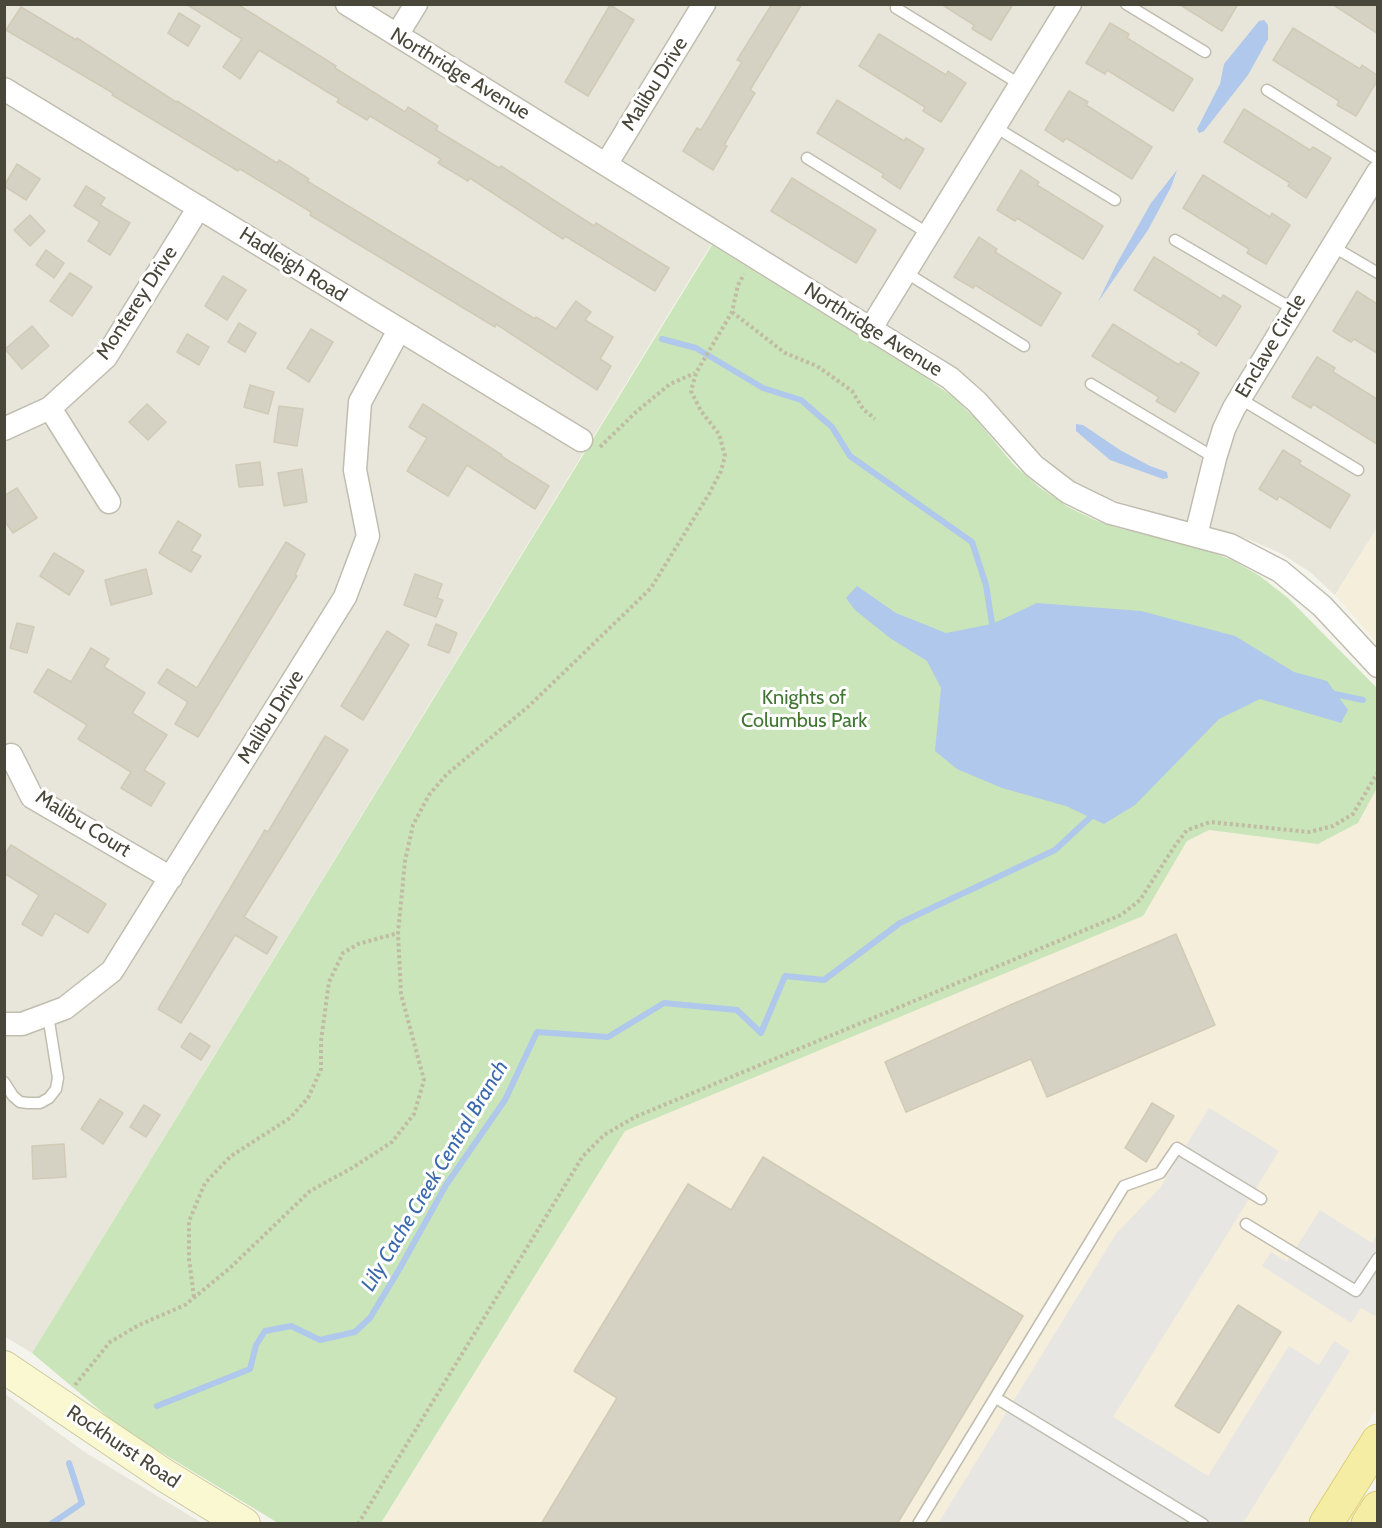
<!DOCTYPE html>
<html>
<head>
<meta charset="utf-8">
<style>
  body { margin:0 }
  #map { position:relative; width:1382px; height:1528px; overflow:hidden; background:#f5f4ec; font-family:Cabin,sans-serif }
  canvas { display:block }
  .frame { position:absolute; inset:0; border:6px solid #49463a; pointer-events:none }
</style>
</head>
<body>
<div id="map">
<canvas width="1382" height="1528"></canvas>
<div class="frame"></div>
</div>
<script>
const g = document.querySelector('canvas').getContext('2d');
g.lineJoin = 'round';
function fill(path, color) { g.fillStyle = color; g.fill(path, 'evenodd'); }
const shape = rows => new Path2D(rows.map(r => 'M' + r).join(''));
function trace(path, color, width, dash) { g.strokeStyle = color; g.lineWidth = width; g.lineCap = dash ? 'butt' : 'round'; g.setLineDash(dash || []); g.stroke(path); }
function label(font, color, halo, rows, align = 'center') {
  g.font = font + ' Cabin,sans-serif'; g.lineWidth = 6; g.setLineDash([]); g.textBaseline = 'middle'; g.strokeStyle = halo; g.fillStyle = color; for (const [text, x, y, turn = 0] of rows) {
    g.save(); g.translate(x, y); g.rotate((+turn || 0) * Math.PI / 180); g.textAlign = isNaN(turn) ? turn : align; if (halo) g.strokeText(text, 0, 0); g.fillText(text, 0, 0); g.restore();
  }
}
const residential = shape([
  [4,5,1377,5,1377,528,1335,595,1310,572,1280,553,1250,540,1113,500,1091,491,1068,478,1033,448,983,390,958,370,930,350,723,225,32,1353,4,1336],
  [4,1393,83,1451,202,1523,5,1523]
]);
const commercial = shape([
  [1377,528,1377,643,1335,595],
  [1377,788,1377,1408,1307,1523,381,1524,625,1131,1142,916,1187,841,1209,830,1318,844,1358,823]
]);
const green = shape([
  [712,245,922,375,952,396,974,417,1014,465,1039,487,1068,507,1095,520,1118,528,1197,547,1232,560,1260,576,1288,598,1377,688,1377,788,1358,823,1318,844,1209,830,1187,841,1143,916,625,1131,381,1523,278,1523,121,1428,32,1353]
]);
const parking = shape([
  [1209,1108,1279,1151,1113,1417,1208,1476,1289,1346,1319,1365,1334,1341,1350,1351,1243,1523,938,1524,1116,1234,1160,1188],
  [1320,1210,1372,1243,1377,1234,1377,1312,1375,1316,1361,1308,1351,1323,1262,1266,1271,1252,1287,1262]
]);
const water = shape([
  [1264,20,1268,25,1268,39,1248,75,1204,131,1199,133,1197,129,1220,84,1224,64,1259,21],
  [1177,170,1171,187,1148,230,1098,302,1116,265,1151,203],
  [1076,424,1083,425,1120,450,1150,466,1167,472,1168,478,1163,479,1110,460,1076,431],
  [857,586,896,613,946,633,992,624,1037,603,1141,611,1235,636,1294,672,1327,681,1348,710,1341,723,1260,699,1219,719,1135,805,1104,824,1066,806,1002,788,957,769,935,751,941,688,927,661,890,638,855,610,846,598]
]);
const stream = shape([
  [662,339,696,348,763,388,801,400,832,427,850,456,972,542,986,585,992,624],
  [1330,693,1363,700],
  [157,1406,250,1369,256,1345,265,1331,291,1326,320,1340,355,1332,370,1318,400,1268,446,1185,505,1100,537,1032,608,1037,664,1003,737,1010,761,1033,785,976,824,980,900,923,1055,850,1096,812],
  [51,1524,82,1503,69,1463]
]);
const building = shape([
  [186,4,237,4,336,66,335,68,405,112,408,107,438,126,436,130,499,168,501,166,594,226,596,223,669,268,655,291,565,236,563,239,470,178,468,181,438,163,441,159,370,116,367,120,337,102,339,99,259,50,240,79,223,67,242,39,186,4],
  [772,4,802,4,750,90,755,93,724,145,727,146,713,170,683,151,697,128,701,130,742,62,737,60,772,4],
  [941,4,1013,4,991,40,972,29,974,25,941,4],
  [1179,4,1238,4,1222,31,1179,4],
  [1332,4,1377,4,1377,33,1332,4],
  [610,5,634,20,588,96,565,82,610,5],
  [21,7,76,40,77,38,176,102,177,101,277,163,279,160,309,179,307,181,535,319,536,317,556,329,576,301,591,312,585,320,613,337,600,359,611,366,597,390,496,324,495,327,310,215,311,212,240,169,238,171,112,95,113,93,6,30,21,7],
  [179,13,200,26,188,46,168,33,179,13],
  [1110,23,1129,34,1127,38,1193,79,1173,111,1107,70,1105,74,1086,63,1110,23],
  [1293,28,1360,69,1362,65,1377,75,1377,81,1356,116,1337,105,1339,101,1273,60,1293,28],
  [879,34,946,75,948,71,966,83,941,122,923,111,925,107,859,66,879,34],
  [1069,91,1088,102,1086,105,1152,147,1132,179,1066,138,1063,142,1045,130,1069,91],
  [837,100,904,141,906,138,924,149,900,189,882,177,884,174,817,133,837,100],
  [1244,109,1310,150,1313,147,1331,158,1306,198,1288,186,1290,183,1224,142,1244,109],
  [17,164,40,179,26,200,4,186,17,164],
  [1021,170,1039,182,1037,185,1103,226,1083,259,1017,218,1015,221,997,210,1021,170],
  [1203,175,1270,217,1272,213,1290,225,1266,264,1247,253,1249,249,1183,208,1203,175],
  [792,178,876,230,856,263,771,211,792,178],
  [86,186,105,198,100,205,130,223,110,255,88,241,100,222,74,206,86,186],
  [30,215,45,231,30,246,14,230,30,215],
  [979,237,997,249,995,252,1061,293,1041,326,975,285,973,288,954,277,979,237],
  [46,250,64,263,54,278,36,265,46,250],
  [1154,257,1221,299,1223,295,1241,306,1216,346,1198,334,1200,331,1134,290,1154,257],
  [70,273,92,287,72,316,50,301,70,273],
  [223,276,246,290,227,320,205,306,223,276],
  [1357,291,1377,304,1377,353,1354,339,1351,342,1333,331,1357,291],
  [239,323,256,333,245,352,228,342,239,323],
  [1113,324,1179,365,1181,362,1199,373,1175,412,1156,401,1159,397,1092,356,1113,324],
  [32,326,49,346,22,369,5,349,32,326],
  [311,329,333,342,309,382,287,368,311,329],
  [187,334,209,347,199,365,177,352,187,334],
  [1317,357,1335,368,1333,372,1377,399,1377,444,1313,404,1311,408,1292,397,1317,357],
  [250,385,274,392,268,414,244,407,250,385],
  [147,404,166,422,148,440,129,422,147,404],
  [423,404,502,455,501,456,549,486,535,509,467,465,448,496,407,471,427,438,409,427,423,404],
  [279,406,303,409,297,446,274,442,279,406],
  [1283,450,1301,461,1299,464,1350,495,1330,528,1279,496,1277,500,1259,489,1283,450],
  [260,462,263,485,239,487,236,465,260,462],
  [302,469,307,502,284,506,278,473,302,469],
  [17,488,37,518,13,533,4,520,4,496,17,488],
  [178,521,201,535,191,551,201,556,191,572,159,553,178,521],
  [286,542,305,554,295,575,297,576,198,737,175,724,188,702,158,683,167,669,197,688,286,542],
  [54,553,84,571,69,595,40,576,54,553],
  [146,569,152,594,111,605,105,580,146,569],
  [415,574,442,584,437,598,443,600,436,617,404,605,415,574],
  [17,623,34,627,27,653,10,648,17,623],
  [436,624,457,633,449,653,428,645,436,624],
  [387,631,409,645,363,720,341,706,387,631],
  [91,648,109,659,104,667,145,693,132,713,167,735,144,770,165,783,151,806,121,788,131,772,78,739,87,725,34,692,48,669,71,682,91,648],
  [325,736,348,750,244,917,277,937,267,954,235,935,181,1023,158,1009,265,830,268,832,325,736],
  [11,845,106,904,88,933,55,913,42,936,22,924,39,895,4,873,4,856,11,845],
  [1176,934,1215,1025,1047,1097,1031,1059,906,1112,885,1062,1008,1006,1176,934],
  [190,1033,210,1046,201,1060,181,1047,190,1033],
  [100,1099,123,1113,103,1144,81,1129,100,1099],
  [1152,1103,1174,1116,1146,1162,1125,1148,1152,1103],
  [144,1105,160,1115,146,1137,130,1127,144,1105],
  [64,1144,66,1177,33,1179,32,1146,64,1144],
  [763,1157,1023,1316,897,1524,541,1524,617,1398,574,1371,688,1184,731,1210,763,1157],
  [1238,1305,1281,1332,1219,1433,1175,1406,1238,1305]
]);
const path = shape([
  [732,312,785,353,817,366,852,391,863,409,875,419],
  [600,447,636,412,670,384,695,373],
  [194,1297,189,1259,189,1221,205,1183,231,1156,290,1118,308,1098,321,1069,321,1041,329,982,343,953,358,944,398,933],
  [75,1385,110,1342,139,1325,185,1305,230,1268,310,1191,352,1168,392,1142,414,1114,424,1080,401,994,398,933,405,861,413,825,429,795,447,774,529,706,651,588,709,494,721,471,725,456,719,434,701,411,691,391,696,373,732,312,738,285,744,274],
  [358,1524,583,1156,604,1135,635,1117,1121,915,1140,900,1174,847,1187,830,1210,822,1309,832,1333,826,1353,814,1378,772]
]);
const lane = shape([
  [1126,4,1205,52],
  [896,8,1021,85],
  [1267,90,1378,160],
  [995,127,1115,200],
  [807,158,929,234],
  [1175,240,1293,309],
  [1332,246,1378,273],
  [905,272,1024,346],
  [1091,384,1215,458],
  [1239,398,1358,470],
  [4,1082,13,1096,20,1102,28,1103,40,1103,49,1098,56,1089,58,1078,48,1015],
  [1246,1224,1356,1291,1378,1258],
  [996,1398,1203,1524],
  [918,1524,1124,1186,1160,1173,1177,1148,1261,1199]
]);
const street = shape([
  [347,4,950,378,977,402,1034,466,1068,492,1111,513,1230,545,1280,571,1322,606,1378,666],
  [397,35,416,4],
  [4,89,581,440],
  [607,163,704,4],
  [871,328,1070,4],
  [50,408,109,502],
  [4,429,50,408,106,357,199,207],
  [1196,535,1215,458,1224,429,1234,408,1378,172],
  [11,755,32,797,171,878],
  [4,1024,22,1024,65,1008,112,971,345,597,368,536,355,470,360,402,399,330]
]);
const secondary = shape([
  [4,1367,164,1475,244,1524]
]);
const primary = shape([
  [1326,1524,1378,1441],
  [1368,1524,1378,1508]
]);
const streetNames = [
  ["Northridge Avenue",460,74,31],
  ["Malibu Drive",655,84,-58],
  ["Hadleigh Road",293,265,32],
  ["Monterey Drive",137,303,-57],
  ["Northridge Avenue",873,330,32],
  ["Enclave Circle",1271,346,-59],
  ["Malibu Drive",271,717,-58],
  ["Malibu Court",83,824,32],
  ["Rockhurst Road",123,1447,34]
];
const parkNames = [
  ["Knights of",804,698],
  ["Columbus Park",804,721]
];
const waterNames = [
  ["Lily Cache Creek Central Branch",435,1176,-59]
];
fill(residential, '#e8e6db');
fill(commercial, '#f4eeda');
fill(green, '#cae5b9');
fill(parking, '#e7e6e3');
fill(water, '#afc8eb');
trace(stream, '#afc8eb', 6);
fill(building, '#d6d2c3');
trace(building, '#d0cab6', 1.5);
trace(lane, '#c0bdaf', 13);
trace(street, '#c0bdaf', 25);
trace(secondary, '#cdc99e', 34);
trace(primary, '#dbce75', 35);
trace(path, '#c0bba2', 4, [3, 3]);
trace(lane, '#fff', 10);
trace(street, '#fff', 22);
trace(secondary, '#faf8d1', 32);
trace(primary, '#f6eda4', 33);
label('20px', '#49463a', '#fff', streetNames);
label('20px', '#3f7731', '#fff', parkNames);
label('italic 21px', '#3b69ad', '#fff', waterNames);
</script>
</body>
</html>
